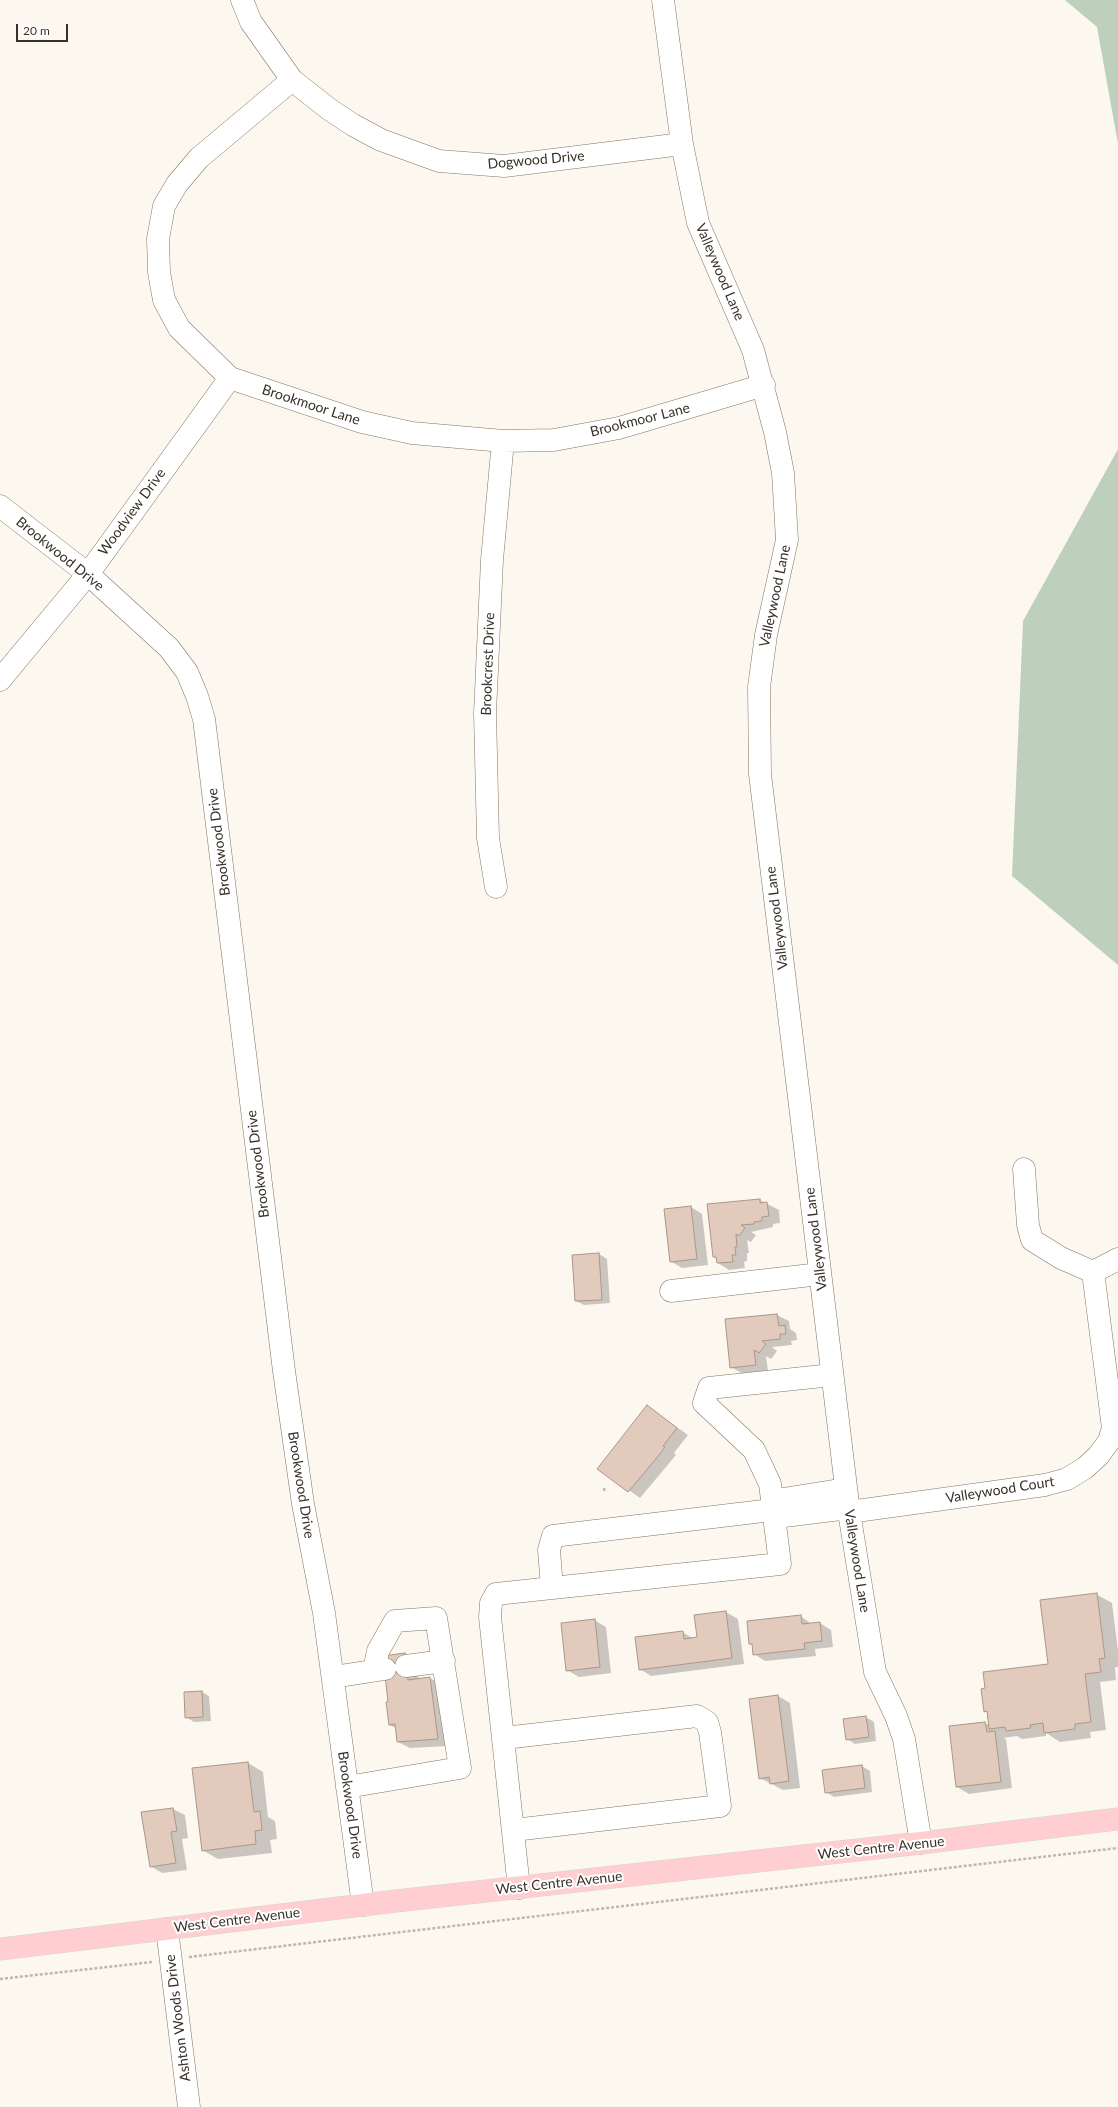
<!DOCTYPE html>
<html>
<head>
<meta charset="utf-8">
<style>
  body { margin:0 }
  #map { position:relative; width:1118px; height:2107px; overflow:hidden; background:#fdf8ef; font-family:Lato,sans-serif }
  canvas { display:block }
  .scale { position:absolute; left:16px; top:24px; width:52px; height:18px; box-sizing:border-box; border:2px solid #373129; border-top:0; padding-left:5px; font-size:12px; line-height:14px; white-space:nowrap; color:#373129; -webkit-text-stroke:3px #fff; paint-order:stroke }
</style>
</head>
<body>
<div id="map">
<canvas width="1118" height="2107"></canvas>
<div class="scale">20 m</div>
</div>
<script>
const g = document.querySelector('canvas').getContext('2d');
g.lineJoin = 'round';
function fill(path, color) { g.fillStyle = color; g.fill(path, 'evenodd'); }
const shape = rows => new Path2D(rows.map(r => 'M' + r).join(''));
function trace(path, color, width, dash) { g.strokeStyle = color; g.lineWidth = width; g.lineCap = dash ? 'butt' : 'round'; g.setLineDash(dash || []); g.stroke(path); }
function label(font, color, halo, rows, align = 'center') {
  g.font = font + ' Lato,sans-serif'; g.lineWidth = 4; g.setLineDash([]); g.textBaseline = 'middle'; g.strokeStyle = halo; g.fillStyle = color; for (const [text, x, y, turn = 0] of rows) {
    g.save(); g.translate(x, y); g.rotate((+turn || 0) * Math.PI / 180); g.textAlign = isNaN(turn) ? turn : align; if (halo) g.strokeText(text, 0, 0); g.fillText(text, 0, 0); g.restore();
  }
}
const green = shape([
  [1065,0,1118,0,1118,144,1097,27],
  [1118,449,1118,965,1012,876,1023,621]
]);
const shadow = shape([
  [760,1200,779,1210,780,1223,773,1224,773,1227,751,1232,756,1235,751,1242,747,1240,749,1253,747,1253,747,1261,744,1262,745,1268,729,1270,718,1263,717,1259,714,1257],
  [691,1207,702,1214,708,1265,682,1268,670,1261],
  [599,1254,607,1259,610,1303,584,1305,576,1301,573,1256],
  [777,1315,789,1321,790,1329,796,1333,797,1340,791,1341,792,1345,772,1347,777,1351,771,1359,766,1356,768,1371,743,1374,731,1367],
  [647,1406,688,1435,674,1453,676,1455,671,1461,640,1498,599,1469],
  [1096,1594,1112,1603,1118,1651,1118,1667,1115,1667,1116,1680,1100,1682,1106,1730,1090,1732,1091,1738,1060,1742,1046,1733,1046,1736,1022,1739,1017,1736,1003,1738,1006,1739,1012,1788,969,1794,957,1787,985,1723,990,1725,988,1713,985,1711,1049,1665],
  [726,1612,738,1619,744,1664,651,1676,640,1669,682,1632,694,1639,698,1638,696,1616],
  [800,1616,812,1624,820,1623,831,1630,833,1647,815,1649,816,1656,765,1661,754,1654,753,1645,750,1644],
  [594,1620,606,1627,611,1673,579,1677,567,1670],
  [405,1654,416,1661,419,1680,430,1678,442,1685,449,1746,410,1748,398,1742,396,1728,389,1725,390,1702],
  [202,1692,209,1696,211,1721,194,1722,186,1717],
  [778,1696,790,1703,800,1788,783,1790,760,1778,751,1700],
  [866,1717,874,1722,876,1741,855,1744,847,1739],
  [248,1763,263,1772,268,1817,275,1821,277,1839,270,1840,272,1853,218,1859,202,1850],
  [862,1766,870,1771,872,1792,834,1797,826,1792,823,1771],
  [173,1809,185,1815,188,1838,182,1839,187,1870,162,1873,150,1866]
]);
const building = shape([
  [760,1199,760,1203,767,1202,769,1216,762,1217,762,1221,754,1222,754,1224,741,1225,745,1228,739,1236,736,1234,737,1247,735,1247,736,1255,732,1255,733,1262,717,1263,716,1257,713,1257,707,1204,760,1199],
  [691,1206,697,1259,670,1262,664,1209,691,1206],
  [599,1253,602,1300,575,1301,572,1255,599,1253],
  [777,1314,779,1326,785,1325,786,1334,780,1334,780,1339,762,1341,766,1344,759,1353,754,1350,756,1365,730,1368,725,1319,777,1314],
  [647,1405,677,1428,663,1446,665,1447,660,1454,628,1492,597,1469,647,1405],
  [1097,1593,1105,1658,1099,1659,1101,1672,1085,1674,1091,1722,1075,1724,1075,1729,1044,1733,1043,1723,1030,1725,1031,1728,1006,1731,1005,1727,989,1729,987,1711,984,1712,981,1689,985,1688,983,1672,1048,1664,1040,1600,1097,1593],
  [726,1611,732,1658,639,1670,635,1637,683,1631,684,1639,697,1637,694,1615,726,1611],
  [801,1615,802,1624,820,1622,822,1641,804,1643,805,1649,753,1655,752,1644,749,1644,747,1621,801,1615],
  [595,1619,600,1667,566,1671,561,1623,595,1619],
  [405,1653,408,1680,430,1677,438,1739,397,1742,395,1724,389,1725,386,1702,388,1702,383,1656,405,1653],
  [202,1691,203,1717,185,1718,184,1692,202,1691],
  [778,1695,789,1781,770,1784,769,1777,759,1779,749,1699,778,1695],
  [866,1716,869,1737,846,1740,843,1719,866,1716],
  [985,1722,987,1732,995,1731,1001,1782,956,1787,949,1726,985,1722],
  [248,1762,254,1812,260,1811,262,1830,255,1831,256,1844,202,1851,192,1768,248,1762],
  [862,1765,865,1788,825,1793,822,1770,862,1765],
  [173,1808,177,1831,171,1832,176,1863,150,1867,141,1812,173,1808]
]);
const path = shape([
  [604,1488,605,1492],
  [189,1957,1118,1848],
  [0,1979,152,1962]
]);
const minor = shape([
  [242,0,251,22,292,80,329,109,353,125,381,140,439,161,504,166,682,144],
  [663,0,682,144,698,223,753,350,775,432,783,473,787,540,766,635,759,687,760,774,849,1512,875,1672,896,1716,904,1739,921,1843],
  [292,80,199,158,177,184,164,206,158,239,159,272,164,300,179,328,230,378,362,422,412,433,503,441,554,440,619,428,764,385],
  [0,506,88,574,169,648,187,672,197,696,204,719,284,1371,303,1504,324,1613,363,1905],
  [0,680,88,574,230,378],
  [496,887,488,838,485,713,492,560,503,441],
  [1024,1169,1028,1225,1032,1240,1061,1258,1093,1272],
  [1093,1272,1118,1259],
  [671,1291,820,1274],
  [846,1489,783,1499,772,1510,784,1516,849,1508],
  [849,1512,1045,1485,1067,1479,1085,1468,1099,1455,1109,1441,1113,1428,1093,1272],
  [552,1588,780,1564,770,1484,754,1450,704,1403,709,1388,832,1375],
  [406,1666,444,1661],
  [333,1677,385,1669],
  [504,1738,697,1716,707,1722,710,1732,720,1806,514,1830],
  [347,1787,460,1768,436,1618,395,1621,378,1651,374,1670],
  [519,1888,490,1617,491,1603,496,1594,552,1588,549,1550,553,1536,772,1510],
  [167,1929,189,2107]
]);
const major = shape([
  [0,1949,396,1901,921,1843,1118,1819]
]);
const streetNames = [
  ["Dogwood Drive",536,160,-5],
  ["Valleywood Lane",720,272,67],
  ["Brookmoor Lane",311,405,18],
  ["Brookmoor Lane",640,420,-14],
  ["Woodview Drive",132,512,-54],
  ["Brookwood Drive",60,554,39],
  ["Valleywood Lane",775,596,-78],
  ["Brookcrest Drive",488,664,-88],
  ["Brookwood Drive",219,842,-97],
  ["Valleywood Lane",777,918,-97],
  ["Brookwood Drive",258,1164,-97],
  ["Valleywood Lane",816,1239,-97],
  ["Brookwood Drive",301,1485,81],
  ["Valleywood Court",1000,1490,-9],
  ["Valleywood Lane",857,1561,81],
  ["Brookwood Drive",350,1805,82],
  ["West Centre Avenue",881,1848,-6],
  ["West Centre Avenue",559,1883,-6],
  ["West Centre Avenue",237,1920,-7],
  ["Ashton Woods Drive",178,2018,-97]
];
fill(green, '#bed0bc');
fill(shadow, '#0003');
fill(building, '#e2cbbd');
trace(building, '#ab9688', 1);
trace(minor, '#817561', 23);
trace(major, '#d7d6d4', 23);
trace(path, '#bdb8af', 2.5, [3, 2]);
trace(minor, '#fff', 22);
trace(major, '#feced0', 22);
label('14px', '#373129', '#fff', streetNames);
</script>
</body>
</html>
